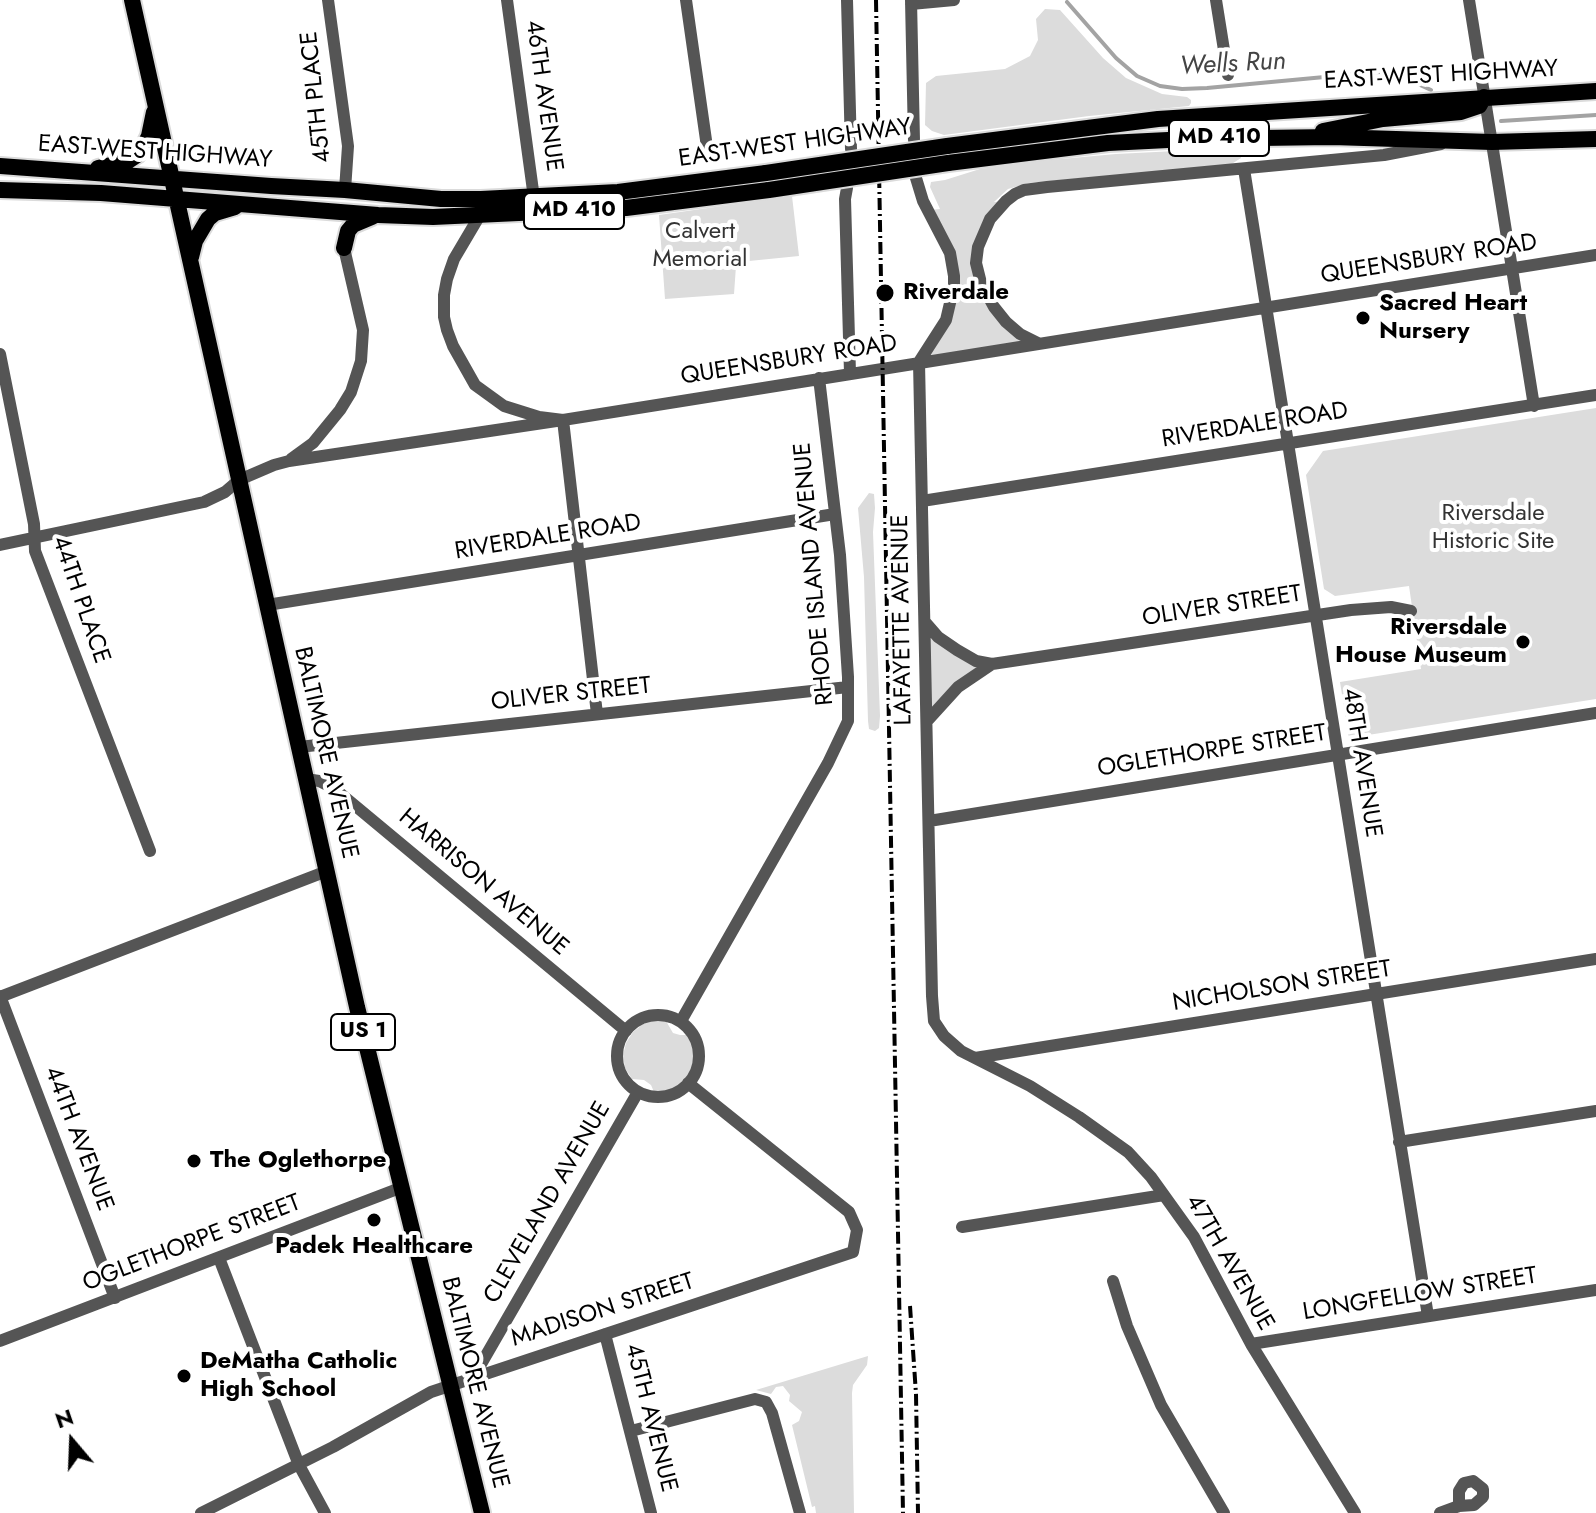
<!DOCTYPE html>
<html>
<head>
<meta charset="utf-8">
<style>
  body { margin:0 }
  #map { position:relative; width:1596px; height:1513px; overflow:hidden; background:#fff; font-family:Jost,sans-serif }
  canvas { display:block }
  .north { position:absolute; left:32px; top:1401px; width:80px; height:80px; -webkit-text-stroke:6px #fff; paint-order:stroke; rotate:341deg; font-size:22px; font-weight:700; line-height:32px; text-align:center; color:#000 }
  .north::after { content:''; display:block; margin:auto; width:28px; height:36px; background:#000; clip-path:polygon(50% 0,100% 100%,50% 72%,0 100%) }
</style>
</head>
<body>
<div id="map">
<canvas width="1596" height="1513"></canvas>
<div class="north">N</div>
</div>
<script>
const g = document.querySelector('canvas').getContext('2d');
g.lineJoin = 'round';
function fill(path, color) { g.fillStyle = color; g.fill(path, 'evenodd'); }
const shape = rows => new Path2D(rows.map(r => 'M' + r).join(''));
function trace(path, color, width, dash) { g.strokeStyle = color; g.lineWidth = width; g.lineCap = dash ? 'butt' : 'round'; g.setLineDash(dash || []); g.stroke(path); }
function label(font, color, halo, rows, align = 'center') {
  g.font = font + ' Jost,sans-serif'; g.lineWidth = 8; g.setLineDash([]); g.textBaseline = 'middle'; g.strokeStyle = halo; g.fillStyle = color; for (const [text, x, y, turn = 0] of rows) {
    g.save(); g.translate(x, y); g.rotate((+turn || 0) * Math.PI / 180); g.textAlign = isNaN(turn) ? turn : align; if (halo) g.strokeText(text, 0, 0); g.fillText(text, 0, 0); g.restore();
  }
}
const green = shape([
  [1045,9,1060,10,1103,58,1126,78,1162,94,1187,97,1191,100,1191,103,1189,106,1089,116,944,135,932,131,925,125,926,83,936,76,1005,69,1030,56,1038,40,1036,19],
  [1235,148,1240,150,1241,158,1230,165,1029,183,1008,189,994,202,1005,201,978,247,986,295,1037,343,920,361,940,332,954,276,929,210,940,209,930,187,931,182,945,180,980,169,1039,161,1116,154],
  [792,196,799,256,739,262,736,266,734,294,665,299,659,215],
  [1596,408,1596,699,1349,738,1340,682,1421,669,1409,586,1335,596,1324,589,1306,475,1323,451],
  [869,493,874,494,875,508,873,532,880,716,879,728,875,731,869,729,868,721,864,577,858,508],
  [925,622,939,637,992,665,928,720],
  [655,1020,666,1021,673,1033,680,1035,689,1035,695,1045,697,1057,694,1070,687,1081,677,1089,665,1093,654,1092,651,1085,644,1080,632,1079,625,1068,623,1055,626,1043,633,1032,643,1024],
  [868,1356,867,1365,853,1385,852,1393,854,1513,816,1513,815,1506,812,1507,792,1425,799,1421,802,1412,789,1401,790,1395,783,1386,776,1387,771,1394,756,1390]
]);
const stream = shape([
  [1067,2,1116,58,1137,76,1160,86,1182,89,1207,88,1378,72,1396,74,1431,90],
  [1501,121,1596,115]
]);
const minor = shape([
  [328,0,348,146,345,190],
  [507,0,534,198],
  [686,0,708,154],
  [847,0,851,149],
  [911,0,914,140],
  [1216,0,1228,75],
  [1469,0,1534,406],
  [911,4,954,0],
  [1244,169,1428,1316],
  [916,178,923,201,950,253,954,276,954,286,946,320,919,362,932,996,934,1021,944,1036,961,1051,1030,1086,1079,1117,1128,1152,1151,1177,1194,1237,1251,1344,1355,1513],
  [847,188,845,199,850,373],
  [480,215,454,259,447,279,444,295,444,317,447,330,453,346,475,385,504,406,539,417,563,420,597,714],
  [1038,343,1020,334,1006,322,994,307,981,283,976,263,978,247,990,219,1006,201,1015,194,1024,190,1047,187,1384,155,1441,144],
  [0,354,34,524,35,551,150,851],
  [291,459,313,443,340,410,351,392,361,361,363,330,344,248],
  [922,501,1596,395],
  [0,545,204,502,225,492,239,480,274,465,289,461,563,420,1596,255],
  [267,605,835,514],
  [925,622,938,637,957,650,976,661,992,664,1351,610,1391,607,1411,611],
  [928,720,958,687,992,664],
  [299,747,848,687],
  [306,779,319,781,335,789,626,1031],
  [929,821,1596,713],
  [0,996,115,1298],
  [0,997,327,871],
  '617 1056a41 41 0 1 1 82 0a41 41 0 1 1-82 0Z',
  [681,1021,828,763,848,721,848,677,840,555,819,378],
  [975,1058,1596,959],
  [1399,1142,1596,1111],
  [962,1227,1164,1195],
  [219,1258,299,1465,325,1513],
  [1113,1281,1127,1326,1161,1405,1224,1513],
  [605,1334,651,1513],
  [0,1341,400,1188],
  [1251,1344,1596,1290],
  [473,1378,638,1092],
  [631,1431,755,1399,766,1402,772,1413,800,1513],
  [201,1513,333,1447,431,1392,853,1252,857,1230,849,1212,688,1083],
  [1440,1513,1459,1506,1474,1505,1483,1497,1483,1489,1473,1481,1464,1483,1459,1491,1459,1506]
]);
const major = shape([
  [132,0,357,1007,482,1513],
  [1323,131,1383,119,1461,112,1479,106,1484,97],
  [947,146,1158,119,1596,91],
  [948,163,1108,143,1188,139,1332,137,1492,142,1596,139],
  [0,166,271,186,345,190,441,199,481,199,618,192,766,173],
  [98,168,128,161,137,155,144,146,149,136,154,112],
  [0,190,101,193,378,215,433,217,626,208,769,190],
  [344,248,348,231,353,225,372,217],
  [191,257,195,241,208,219,215,213,235,207]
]);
const rail = shape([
  [876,0,903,1513],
  [910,1306,916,1394,918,1513]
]);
const majorBridge = shape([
  [766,173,947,146],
  [769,190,948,163]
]);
const markers = [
  [885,293,10,"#000"],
  [1363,318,8,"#000"],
  [1523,642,8,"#000"],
  [194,1161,8,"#000"],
  [374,1220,8,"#000"],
  [184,1376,8,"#000"]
];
const shields = [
  [1219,138,100],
  [574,211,100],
  [363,1032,64]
];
const shieldNames = [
  ["MD 410",1219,138],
  ["MD 410",574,211],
  ["US 1",363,1032]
];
const streetNames = [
  ["EAST-WEST HIGHWAY",1441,76,-3],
  ["46TH AVENUE",543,96,82],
  ["45TH PLACE",317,97,-96],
  ["EAST-WEST HIGHWAY",795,144,-8],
  ["EAST-WEST HIGHWAY",155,153,4],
  ["QUEENSBURY ROAD",1429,260,-9],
  ["QUEENSBURY ROAD",789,361,-9],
  ["RIVERDALE ROAD",1255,426,-9],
  ["RIVERDALE ROAD",548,538,-9],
  ["RHODE ISLAND AVENUE",815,574,-95],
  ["44TH PLACE",80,600,71],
  ["OLIVER STREET",1222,607,-9],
  ["LAFAYETTE AVENUE",903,620,-91],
  ["OLIVER STREET",571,695,-6],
  ["OGLETHORPE STREET",1212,752,-9],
  ["BALTIMORE AVENUE",325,753,77],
  ["48TH AVENUE",1361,763,81],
  ["HARRISON AVENUE",483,883,40],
  ["NICHOLSON STREET",1282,987,-9],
  ["44TH AVENUE",78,1139,69],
  ["CLEVELAND AVENUE",548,1203,-60],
  ["OGLETHORPE STREET",192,1244,-21],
  ["47TH AVENUE",1229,1263,60],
  ["LONGFELLOW STREET",1420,1295,-9],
  ["MADISON STREET",603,1311,-18],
  ["BALTIMORE AVENUE",474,1383,76],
  ["45TH AVENUE",650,1418,76]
];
const parkNames = [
  ["Calvert",700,232],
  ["Memorial",700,260],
  ["Riversdale",1493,514],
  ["Historic Site",1493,542]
];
const poiNames = [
  ["Riverdale",903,293],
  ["Sacred Heart",1379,304],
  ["Nursery",1379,332],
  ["Riversdale",1507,628,"right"],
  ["House Museum",1507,656,"right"],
  ["The Oglethorpe",210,1161],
  ["Padek Healthcare",374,1247,"center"],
  ["DeMatha Catholic",200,1362],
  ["High School",200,1390]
];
const waterNames = [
  ["Wells Run",1233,65,-3]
];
fill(green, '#dcdcdc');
trace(stream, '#a3a3a3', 4);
trace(major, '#dbdbdb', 20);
trace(minor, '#555', 12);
trace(major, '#000', 16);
trace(rail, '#000', 4, [12, 4, 2, 4]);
trace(majorBridge, '#dbdbdb', 20, []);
trace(majorBridge, '#000', 16);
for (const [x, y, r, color] of markers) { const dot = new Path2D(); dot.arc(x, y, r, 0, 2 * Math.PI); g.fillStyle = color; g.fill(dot); trace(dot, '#fff', 3); }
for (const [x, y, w] of shields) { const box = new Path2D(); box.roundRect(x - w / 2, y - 18, w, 36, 6); g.fillStyle = '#fff'; g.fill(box); trace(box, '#000', 2); }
label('bold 22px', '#000', null, shieldNames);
label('24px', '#000', '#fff', streetNames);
label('24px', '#333', '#fff', parkNames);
label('bold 24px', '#000', '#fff', poiNames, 'left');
label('italic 26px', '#444', '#fff', waterNames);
</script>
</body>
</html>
